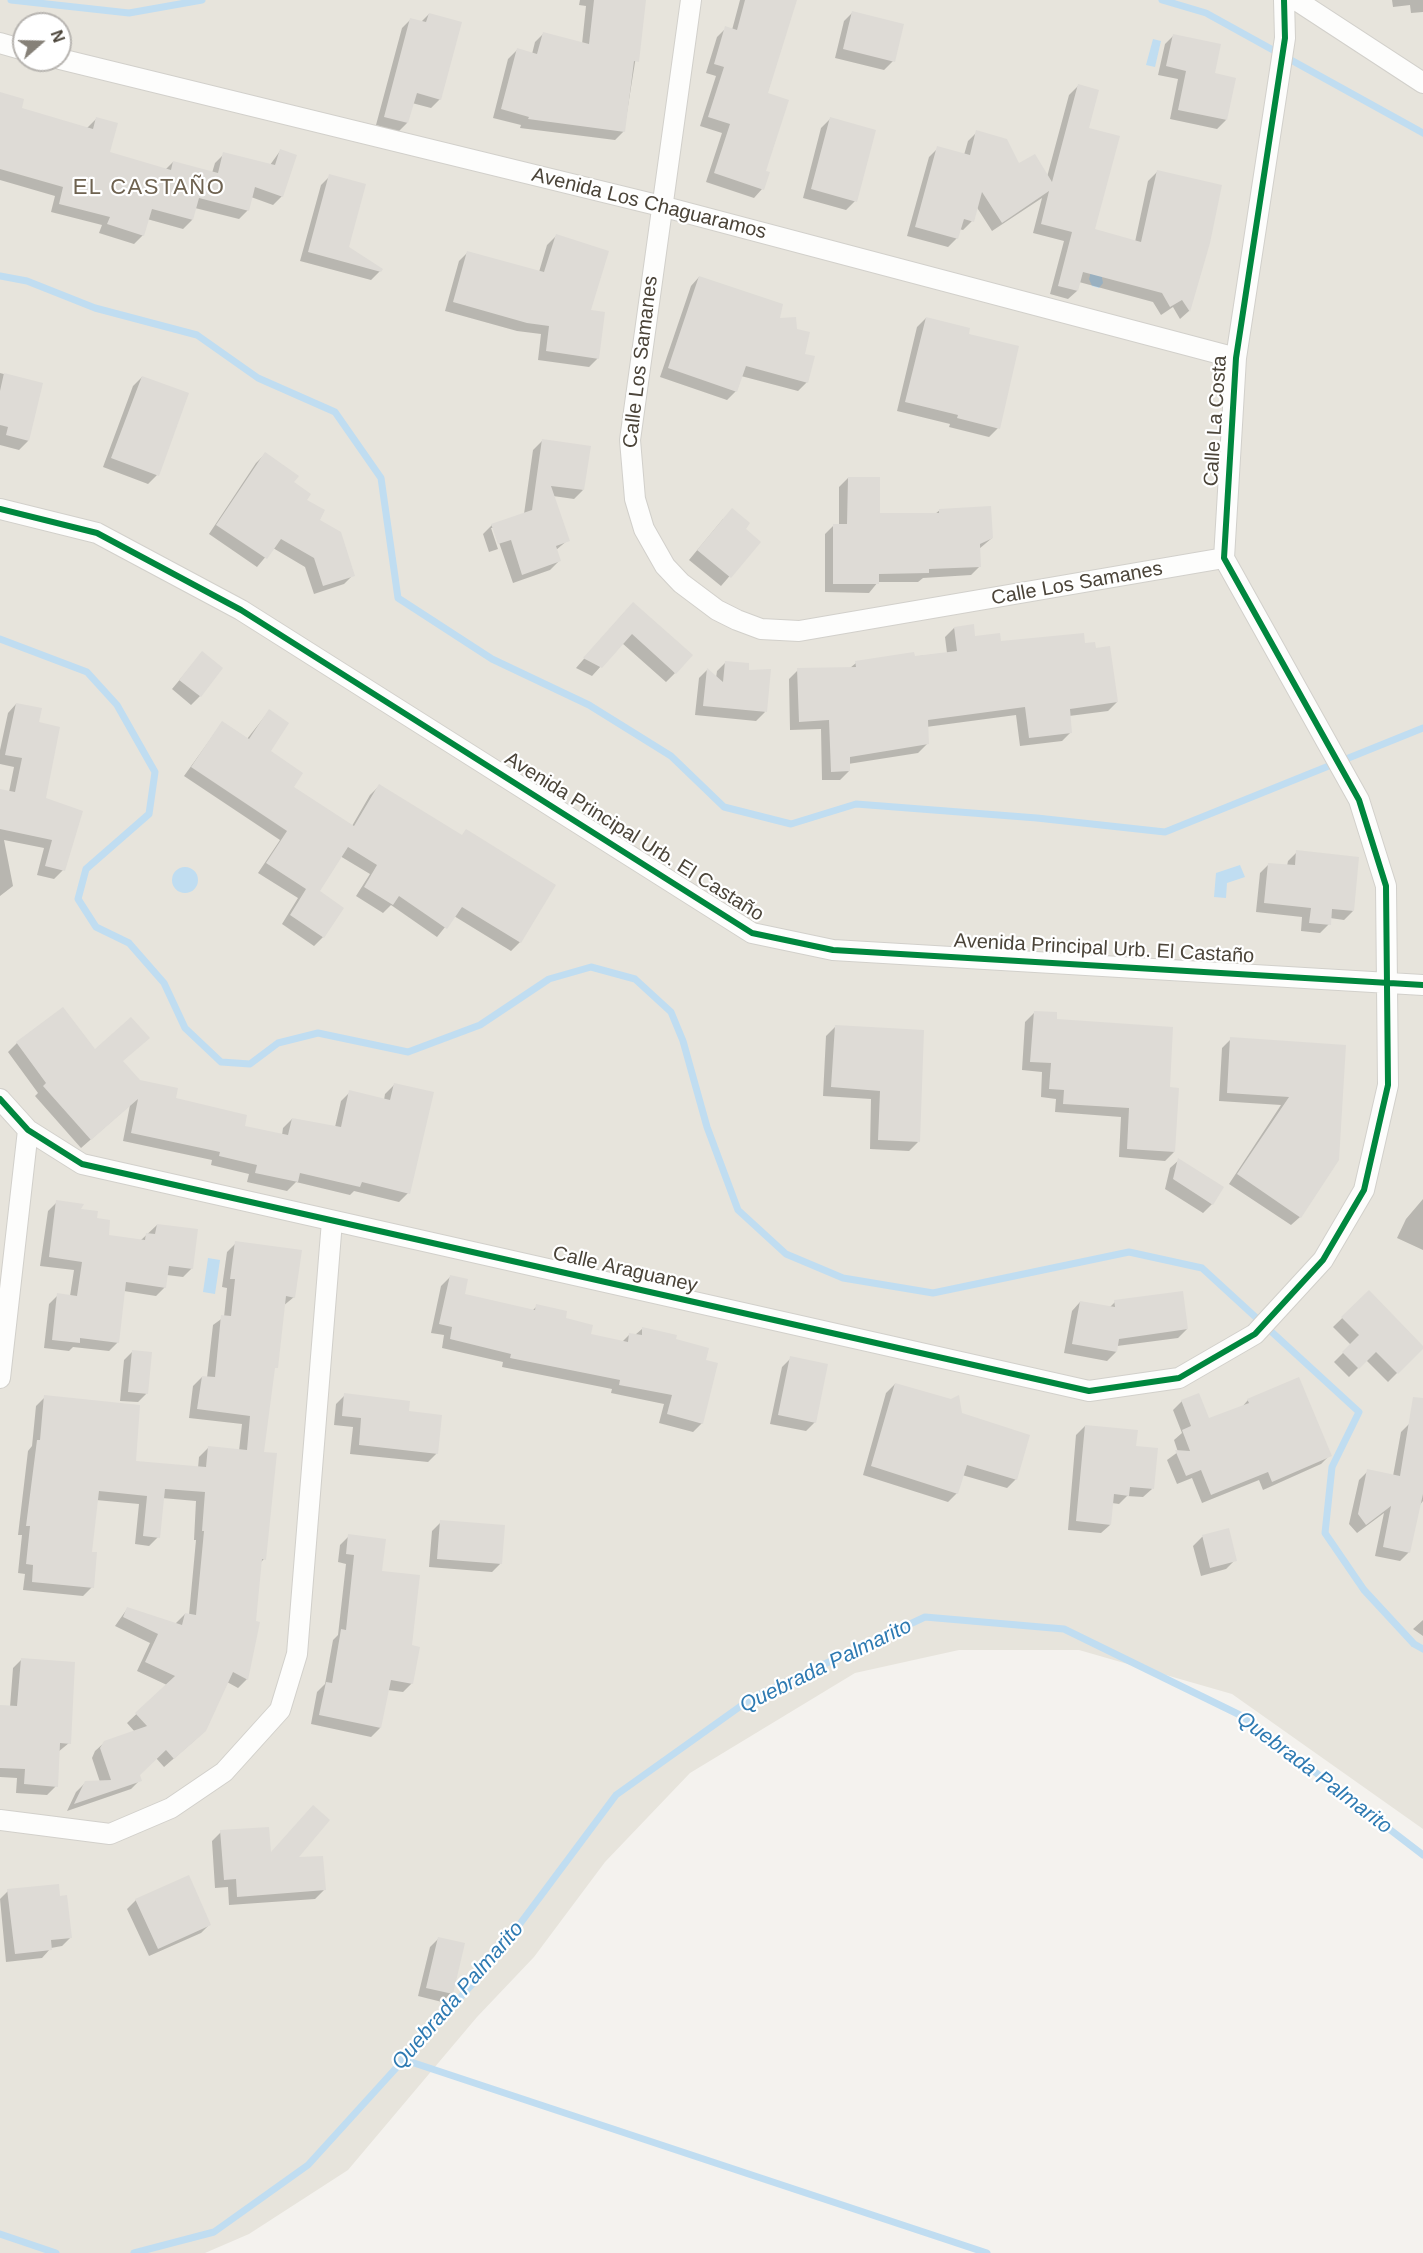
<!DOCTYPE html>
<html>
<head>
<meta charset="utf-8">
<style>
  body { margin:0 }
  #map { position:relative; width:1423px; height:2253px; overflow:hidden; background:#f4f2ee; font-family:Arial,sans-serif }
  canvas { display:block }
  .north { position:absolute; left:12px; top:12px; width:60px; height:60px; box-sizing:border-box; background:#fff; border:2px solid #b7b4b0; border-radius:50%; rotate:70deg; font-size:16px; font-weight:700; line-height:24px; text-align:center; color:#4b4439 }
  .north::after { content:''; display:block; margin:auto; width:21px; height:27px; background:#868178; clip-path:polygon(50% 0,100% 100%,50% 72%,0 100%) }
</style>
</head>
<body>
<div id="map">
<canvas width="1423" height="2253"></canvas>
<div class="north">N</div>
</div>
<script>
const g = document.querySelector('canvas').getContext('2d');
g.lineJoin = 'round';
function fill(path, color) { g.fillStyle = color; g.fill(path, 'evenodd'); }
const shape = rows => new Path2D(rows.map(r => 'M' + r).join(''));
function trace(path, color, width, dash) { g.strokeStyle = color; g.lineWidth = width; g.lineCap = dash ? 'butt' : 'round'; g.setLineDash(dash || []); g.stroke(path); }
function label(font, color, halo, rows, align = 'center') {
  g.font = font + ' Arial,sans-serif'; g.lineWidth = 4.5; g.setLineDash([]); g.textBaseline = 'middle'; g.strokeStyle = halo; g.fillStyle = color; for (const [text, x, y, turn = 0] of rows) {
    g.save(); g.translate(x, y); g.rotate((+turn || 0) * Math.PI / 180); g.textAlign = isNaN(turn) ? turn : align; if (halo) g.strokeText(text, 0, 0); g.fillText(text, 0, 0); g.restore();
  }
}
const residential = shape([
  [0,0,1423,0,1423,1829,1232,1694,1079,1650,959,1650,855,1673,690,1773,605,1862,534,1957,477,2017,348,2170,249,2234,205,2253,0,2253],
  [24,24,60,24,60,60,24,60]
]);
const water = shape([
  [1153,39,1161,41,1155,67,1146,65],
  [1097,250,1103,283,1099,288,1092,286,1089,279],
  [1240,865,1245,877,1227,883,1226,898,1214,897,1216,873],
  '172 880a13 13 0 1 1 26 0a13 13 0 1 1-26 0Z',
  [208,1258,220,1260,215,1294,203,1292]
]);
const shadow = shape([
  [580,0,645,0,624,131,615,140,520,128,521,125,493,118,508,59,517,50,532,54,535,42,544,33,582,44,586,6,579,5],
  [740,0,795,0,767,94,762,189,754,198,706,182,722,133,700,126,716,76,706,73,717,37,726,28,732,30],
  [1392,0,1423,0,1423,12,1411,13,1410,5,1393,7],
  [853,12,893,61,884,70,835,58,844,21],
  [429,14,440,99,431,108,412,103,407,123,398,132,376,125,402,28,411,19,421,22],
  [1174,35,1214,74,1226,120,1217,129,1170,119,1178,79,1158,75,1165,44],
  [1078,86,1087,129,1093,230,1135,242,1148,181,1157,172,1209,243,1189,311,1180,319,1173,307,1161,315,1153,302,1079,282,1077,291,1068,299,1050,294,1064,241,1033,233,1042,198,992,231,976,206,972,221,963,230,959,229,957,238,948,247,907,236,929,157,938,148,964,155,968,141,977,132,1018,165,1047,177,1069,95],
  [0,94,20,109,87,128,96,119,108,153,165,170,173,162,212,173,215,163,224,154,270,165,280,151,282,196,273,205,251,197,248,210,239,219,195,208,192,220,183,229,147,219,143,235,134,244,99,233,102,225,51,212,55,196,0,180],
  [830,119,855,201,846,210,803,198,821,128],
  [330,176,348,248,380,271,371,280,300,261,321,185],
  [556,236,589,312,598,358,589,367,538,360,541,334,517,331,445,311,459,261,468,252,539,272,547,245],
  [699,277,795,330,803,355,807,382,798,391,741,376,736,391,727,400,660,377,691,286],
  [926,318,967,335,998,428,989,437,949,427,950,424,897,411,917,327],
  [0,373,41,384,28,441,19,450,0,445],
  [142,377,157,475,148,484,103,467,133,386],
  [542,441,583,490,574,499,553,496,568,540,556,550,559,561,550,570,513,583,494,528,491,528,498,549,489,552,483,534,492,525,524,514,533,450],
  [265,454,292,483,353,575,344,584,314,594,305,567,273,548,257,567,209,534,256,463],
  [848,478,878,515,935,514,940,510,992,538,979,549,980,566,971,575,923,578,918,582,878,582,869,593,825,592,825,534,834,525,839,525,839,487],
  [723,519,744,529,759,542,721,586,689,560],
  [624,613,675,673,666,682,622,643,592,676,576,668],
  [954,628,974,638,1000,642,1084,645,1117,702,1108,711,1069,716,1071,732,1062,741,1020,746,1016,715,926,727,927,744,918,753,848,764,849,771,840,780,822,780,821,729,790,730,789,679,798,670,850,668,856,663,947,653,945,637],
  [202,653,200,696,191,705,172,689],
  [726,662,747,671,765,712,756,721,695,715,699,678,707,670,716,678,717,671],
  [16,704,37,723,44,799,63,870,54,879,37,875,44,848,4,840,13,886,0,896,0,791,9,792,14,767,0,764,0,750,8,713],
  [269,711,268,752,292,788,352,826,370,795,379,786,520,942,511,951,454,916,437,937,391,905,383,913,356,896,370,874,340,856,317,892,323,937,314,946,282,924,298,898,258,873,280,840,184,776,222,723,247,739],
  [1297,852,1353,911,1344,920,1330,918,1329,924,1320,933,1301,931,1302,917,1256,912,1260,873,1269,864,1287,866,1288,861],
  [1034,1013,1055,1021,1168,1089,1174,1152,1165,1161,1119,1157,1121,1117,1055,1112,1056,1099,1041,1097,1042,1072,1022,1070,1025,1022],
  [835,1027,918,1142,909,1151,870,1149,871,1099,823,1096,826,1036],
  [1231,1039,1345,1046,1300,1217,1291,1225,1229,1184,1281,1105,1219,1101,1222,1048],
  [17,1043,94,1051,122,1062,139,1081,174,1099,243,1127,282,1135,283,1128,292,1119,335,1127,341,1101,350,1092,384,1100,385,1094,394,1085,408,1193,399,1202,354,1191,350,1195,296,1182,287,1191,247,1182,249,1174,211,1165,212,1160,123,1141,130,1105,81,1148,35,1096,38,1093,8,1052],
  [1179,1160,1212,1204,1203,1213,1165,1189,1170,1168],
  [1423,1199,1423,1250,1397,1238,1406,1219],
  [57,1202,96,1220,107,1236,140,1241,157,1225,192,1268,183,1277,167,1275,165,1287,156,1296,124,1291,118,1342,109,1351,73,1347,69,1351,44,1348,49,1304,58,1295,70,1296,74,1270,40,1266,48,1211],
  [236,1243,294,1297,283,1306,262,1453,264,1559,260,1563,247,1679,238,1688,227,1682,195,1740,164,1767,156,1758,138,1775,140,1780,131,1789,67,1811,76,1792,85,1783,100,1782,92,1758,95,1751,105,1742,135,1732,127,1723,167,1685,137,1671,150,1643,115,1626,127,1609,175,1624,185,1614,189,1615,196,1540,194,1540,196,1501,162,1498,158,1537,149,1546,135,1544,139,1504,96,1500,91,1553,92,1587,83,1596,23,1590,25,1574,18,1573,22,1535,18,1535,28,1451,32,1446,36,1406,45,1397,135,1462,198,1468,199,1457,208,1448,239,1451,242,1424,189,1418,193,1386,202,1377,207,1378,213,1325,224,1317,227,1288,222,1287,227,1252],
  [450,1277,463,1295,532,1311,537,1306,589,1336,622,1342,630,1334,635,1335,642,1329,674,1340,702,1423,693,1432,659,1423,664,1404,611,1393,612,1389,502,1367,503,1362,442,1348,444,1335,431,1333,441,1286],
  [1369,1292,1423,1347,1388,1382,1366,1360,1349,1377,1334,1362,1351,1345,1333,1327],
  [1080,1302,1109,1308,1115,1302,1187,1329,1178,1338,1117,1346,1116,1352,1107,1361,1064,1353,1072,1311],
  [133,1351,147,1393,138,1402,120,1401,124,1360],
  [791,1358,815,1422,806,1431,770,1424,782,1367],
  [895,1384,961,1414,1016,1479,1007,1488,962,1475,957,1493,948,1502,863,1475,886,1393],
  [345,1395,407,1412,437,1453,428,1462,350,1454,353,1427,334,1425,336,1404],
  [1248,1400,1330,1455,1321,1464,1263,1490,1259,1480,1202,1503,1192,1478,1177,1484,1167,1460,1178,1452,1174,1440,1182,1433,1173,1410,1182,1401,1208,1420,1242,1407],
  [1410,1423,1423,1425,1423,1501,1419,1506,1409,1552,1400,1561,1375,1556,1384,1513,1357,1533,1349,1524,1359,1480,1368,1471,1393,1476,1401,1432],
  [1085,1426,1135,1447,1152,1489,1143,1497,1127,1496,1119,1504,1112,1503,1110,1525,1101,1533,1068,1530,1076,1435],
  [441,1522,501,1563,492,1572,429,1567,432,1531],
  [1227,1530,1235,1560,1226,1569,1201,1576,1193,1546,1202,1537],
  [349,1536,380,1572,410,1646,412,1683,403,1692,388,1690,380,1728,371,1737,311,1724,317,1692,325,1684,333,1640,338,1635,346,1564,338,1562,340,1545],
  [1423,1620,1423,1636,1413,1629],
  [22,1659,69,1743,58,1752,56,1786,47,1795,16,1793,17,1778,0,1777,0,1706,10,1707,13,1668],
  [221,1832,270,1855,295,1859,324,1890,315,1899,229,1905,228,1887,215,1888,212,1841],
  [8,1891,59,1898,71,1937,62,1946,51,1948,42,1958,6,1962,0,1899],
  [136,1900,210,1924,201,1933,149,1956,127,1909],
  [439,1938,451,1993,442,2002,418,1996,430,1947]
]);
const stream = shape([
  [11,0,129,13,202,0],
  [1162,0,1206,13,1423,133],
  [0,276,27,281,95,308,197,335,258,378,335,412,381,478,398,598,492,659,589,705,671,756,724,807,791,824,856,804,1037,818,1165,832,1423,728],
  [0,639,87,672,117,705,155,772,149,814,86,869,78,899,96,927,129,943,164,983,185,1028,221,1062,250,1064,278,1043,318,1033,408,1052,480,1025,549,979,591,967,635,979,671,1012,683,1041,707,1127,738,1210,786,1254,843,1278,933,1293,1129,1252,1202,1268,1359,1412,1332,1467,1325,1533,1364,1590,1414,1644,1423,1649],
  [402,2059,987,2253],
  [0,2234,56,2253],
  [134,2253,214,2232,308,2165,487,1968,616,1795,752,1698,925,1617,1064,1629,1242,1716,1423,1855]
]);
const building = shape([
  [594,0,646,0,639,62,634,61,625,132,528,119,529,117,501,109,517,48,537,54,543,32,589,44],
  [745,0,797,0,768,93,789,100,766,171,770,172,764,190,714,173,730,124,708,117,724,67,714,64,725,26,737,30],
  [852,11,904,24,895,62,843,49],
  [429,13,462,22,441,100,417,93,408,123,384,117,410,18,426,22],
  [1173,34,1221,44,1215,73,1236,78,1227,120,1178,110,1186,71,1166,66],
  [1078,84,1099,90,1089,128,1120,136,1095,229,1141,242,1157,170,1222,185,1210,243,1190,312,1182,300,1170,307,1162,293,1083,272,1078,291,1058,286,1072,232,1041,224,1049,191,1002,223,982,192,974,222,964,219,958,239,915,227,937,146,970,155,976,130,1007,139,1019,163,1035,154,1052,182],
  [0,92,24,99,22,108,93,129,96,117,118,123,110,152,171,170,173,161,218,173,223,152,275,165,280,149,297,155,283,197,255,187,249,211,199,198,193,220,152,209,144,236,107,224,110,217,59,204,63,187,0,169],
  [830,117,876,130,857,202,811,189],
  [329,174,366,184,349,247,383,269,381,272,308,252],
  [556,234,609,251,591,310,605,312,599,359,546,351,549,326,527,323,453,302,467,251,544,272],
  [699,276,783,304,780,318,796,317,797,329,810,332,805,354,815,356,808,383,746,366,737,392,668,368],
  [926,317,970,328,969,334,1019,346,1000,429,957,418,958,415,905,402],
  [4,373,43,383,29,441,6,435,8,427,0,425,0,391],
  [142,376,189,393,159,476,111,458],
  [542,439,591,446,584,490,551,486,570,541,556,546,561,561,522,575,511,540,498,544,491,524,532,510],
  [265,452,299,476,294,482,311,494,307,500,325,510,320,520,341,532,355,576,323,586,314,558,281,539,267,559,216,525],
  [848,477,880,477,880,513,939,513,939,509,991,506,993,538,980,544,981,567,929,569,929,573,879,574,879,584,833,584,833,524,847,524],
  [732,508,750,523,746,529,761,542,731,578,697,550],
  [633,602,693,655,676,674,632,634,602,668,583,658],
  [974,624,975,636,1000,633,1001,641,1084,633,1085,643,1095,642,1096,648,1110,646,1118,702,1070,709,1072,733,1029,738,1025,707,928,720,929,744,850,757,850,771,831,772,829,720,799,722,797,668,856,667,855,661,914,652,915,656,957,651,954,627],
  [202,651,223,668,201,697,179,680],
  [725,661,749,663,749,670,771,669,767,712,703,706,707,668,723,682],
  [16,703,42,708,39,722,60,727,46,798,83,811,65,871,45,866,52,840,0,829,0,789,15,792,22,758,5,755],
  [269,709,289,723,271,751,303,773,294,787,354,826,379,784,462,835,466,829,556,885,521,943,462,907,447,929,399,896,393,905,364,887,377,865,348,847,320,891,344,908,324,938,290,915,306,889,266,863,287,831,191,767,222,721,249,739],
  [1296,850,1359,857,1354,911,1332,909,1331,925,1309,923,1311,908,1264,903,1268,863,1295,865],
  [63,1007,95,1049,131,1017,150,1038,123,1061,140,1080,178,1088,176,1098,247,1115,245,1126,288,1135,292,1118,341,1127,349,1090,390,1100,394,1083,434,1092,410,1194,362,1182,360,1187,300,1173,298,1182,255,1173,257,1165,219,1156,220,1152,131,1133,138,1099,91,1140,43,1086,46,1083,16,1042],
  [1034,1011,1057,1012,1057,1019,1173,1027,1170,1087,1179,1088,1175,1152,1127,1149,1129,1108,1063,1104,1064,1090,1049,1089,1051,1063,1030,1062],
  [835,1025,924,1030,920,1142,878,1140,880,1091,831,1087],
  [1230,1037,1346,1045,1339,1160,1301,1218,1237,1174,1289,1097,1227,1093],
  [1178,1158,1224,1187,1213,1205,1173,1179],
  [56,1200,84,1204,81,1209,98,1211,97,1218,110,1220,109,1235,145,1240,146,1233,155,1234,157,1224,198,1229,193,1269,169,1266,166,1288,126,1282,119,1343,80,1338,80,1343,52,1340,57,1293,77,1296,82,1262,49,1257],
  [235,1241,302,1250,295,1298,286,1296,278,1368,275,1368,264,1452,277,1453,266,1560,262,1559,256,1621,260,1622,248,1680,233,1672,206,1731,174,1759,166,1750,140,1775,142,1781,74,1804,85,1781,111,1780,100,1748,104,1741,147,1726,135,1713,175,1676,145,1662,158,1634,123,1617,127,1607,182,1625,185,1613,196,1615,204,1531,202,1531,205,1492,165,1489,160,1538,143,1536,147,1496,99,1491,92,1552,97,1552,94,1588,32,1582,33,1565,26,1564,30,1526,26,1526,37,1440,40,1440,44,1395,140,1405,136,1461,206,1467,208,1446,247,1450,250,1416,197,1409,202,1376,215,1377,221,1315,231,1316,235,1279,230,1279],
  [450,1275,468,1279,465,1294,535,1310,536,1304,567,1311,566,1318,593,1325,591,1334,628,1342,629,1333,642,1335,642,1327,677,1335,676,1339,709,1348,706,1360,718,1363,703,1424,667,1414,672,1395,619,1385,620,1380,510,1358,511,1354,450,1339,452,1327,439,1324],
  [1369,1290,1423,1346,1423,1349,1398,1374,1376,1352,1359,1369,1342,1352,1359,1335,1341,1317],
  [1183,1291,1188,1329,1119,1339,1117,1352,1072,1344,1080,1301,1115,1307,1114,1300],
  [132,1350,152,1352,148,1394,128,1392],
  [790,1356,828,1364,816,1423,778,1415],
  [1299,1377,1332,1456,1272,1482,1268,1472,1211,1495,1201,1470,1186,1476,1175,1450,1190,1451,1182,1430,1191,1426,1181,1400,1199,1393,1209,1418,1249,1403,1247,1399],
  [895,1383,951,1399,959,1395,962,1413,1030,1435,1017,1480,967,1465,958,1494,871,1466],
  [344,1393,410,1401,409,1411,442,1415,438,1454,359,1445,361,1418,342,1416],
  [1413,1397,1423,1398,1423,1494,1410,1553,1383,1547,1391,1506,1366,1525,1358,1514,1367,1469,1400,1476],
  [1085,1425,1138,1430,1136,1446,1158,1448,1154,1489,1130,1487,1129,1496,1114,1494,1111,1525,1076,1521],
  [440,1520,505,1525,502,1564,437,1559],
  [1229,1528,1237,1561,1210,1568,1202,1535],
  [348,1534,386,1539,382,1571,420,1575,412,1645,420,1647,413,1684,391,1680,381,1728,319,1715,326,1682,332,1683,341,1629,346,1630,354,1555,346,1554],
  [21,1658,75,1662,71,1744,60,1743,58,1787,24,1784,25,1769,0,1768,0,1705,17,1706],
  [313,1805,330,1820,299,1857,323,1856,326,1890,237,1897,236,1879,224,1880,220,1830,269,1827,271,1852],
  [189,1875,211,1925,158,1949,135,1899],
  [59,1884,60,1896,67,1895,72,1938,51,1940,52,1950,15,1954,7,1889],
  [438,1937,465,1943,453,1994,426,1988]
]);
const minor = shape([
  [691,0,630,440,635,499,644,529,665,566,681,583,717,610,737,620,761,629,799,631,1224,558],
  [1296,0,1423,83],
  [0,43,24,50],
  [60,59,661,206,1236,358],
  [0,509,97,533,241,610,752,933,833,950,1423,985],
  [0,1099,28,1130,82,1164,1089,1391,1179,1378,1255,1334,1323,1260,1364,1190,1388,1085,1386,886,1359,800,1224,558,1236,358,1285,38,1284,0],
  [0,1378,28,1130],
  [0,1820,110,1834,171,1808,224,1772,280,1710,297,1654,332,1221]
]);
const cycleway = shape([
  [0,509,97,533,241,610,752,933,833,950,1423,985],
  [0,1099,28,1130,82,1164,1089,1391,1179,1378,1255,1334,1323,1260,1364,1190,1388,1085,1386,886,1359,800,1224,558,1236,358,1285,38,1284,0]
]);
const streetNames = [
  ["Avenida Los Chaguaramos",649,204,14],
  ["Calle Los Samanes",641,362,-83],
  ["Calle La Costa",1216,421,-86],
  ["Calle Los Samanes",1077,584,-10],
  ["Avenida Principal Urb. El Castaño",634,837,32],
  ["Avenida Principal Urb. El Castaño",1104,949,3],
  ["Calle Araguaney",625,1270,13]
];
const waterNames = [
  ["Quebrada Palmarito",826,1666,-26],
  ["Quebrada Palmarito",1314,1773,37],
  ["Quebrada Palmarito",458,1996,-49]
];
const quarterNames = [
  ["EL CASTAÑO",149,188]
];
fill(residential, '#e7e4dc');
fill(water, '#c0ddf1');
fill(shadow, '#0003');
trace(stream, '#c0ddf1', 7);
fill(building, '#dedbd6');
trace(minor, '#d2d0cb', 22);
trace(minor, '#fdfdfc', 20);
trace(cycleway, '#00873e', 6);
label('20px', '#4b4439', '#fff', streetNames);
label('italic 21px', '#2e7ab2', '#fff', waterNames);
g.letterSpacing = '1.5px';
label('22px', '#6e6250', '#fff', quarterNames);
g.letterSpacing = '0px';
</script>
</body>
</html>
